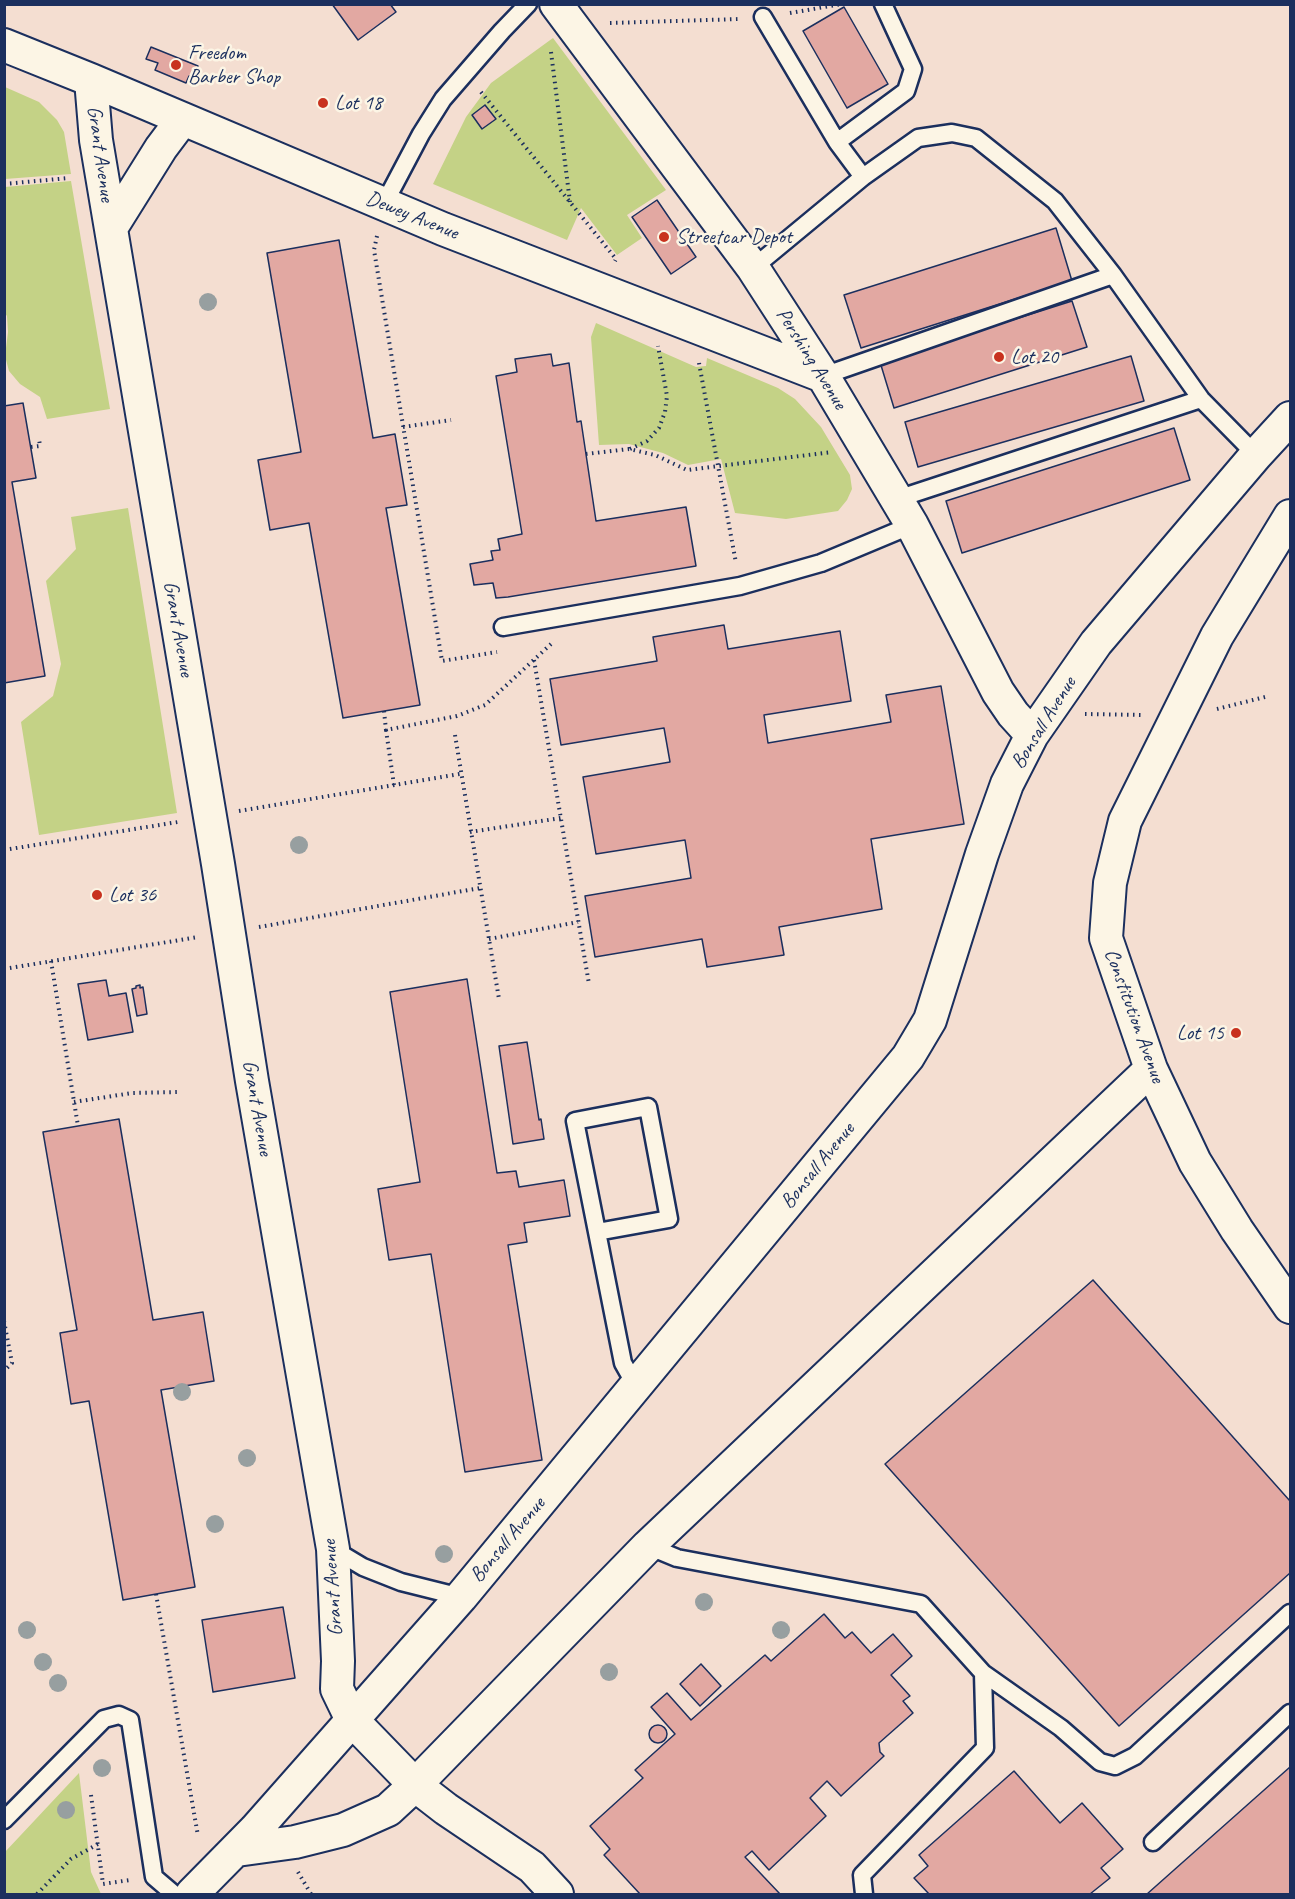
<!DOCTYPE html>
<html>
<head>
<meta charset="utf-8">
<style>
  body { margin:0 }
  #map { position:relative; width:1295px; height:1899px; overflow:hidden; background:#fcf5e5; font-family:Caveat,sans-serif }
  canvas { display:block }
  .frame { position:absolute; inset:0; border:6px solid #1b2f5e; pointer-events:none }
</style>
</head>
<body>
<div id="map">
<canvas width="1295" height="1899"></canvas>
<div class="frame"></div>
</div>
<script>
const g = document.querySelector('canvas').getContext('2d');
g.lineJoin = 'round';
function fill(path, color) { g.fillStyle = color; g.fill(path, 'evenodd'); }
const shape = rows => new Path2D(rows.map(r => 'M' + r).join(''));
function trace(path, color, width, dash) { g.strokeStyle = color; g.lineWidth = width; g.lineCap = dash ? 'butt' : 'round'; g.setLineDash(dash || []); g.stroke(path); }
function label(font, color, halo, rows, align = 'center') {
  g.font = font + ' Caveat,sans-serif'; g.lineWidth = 5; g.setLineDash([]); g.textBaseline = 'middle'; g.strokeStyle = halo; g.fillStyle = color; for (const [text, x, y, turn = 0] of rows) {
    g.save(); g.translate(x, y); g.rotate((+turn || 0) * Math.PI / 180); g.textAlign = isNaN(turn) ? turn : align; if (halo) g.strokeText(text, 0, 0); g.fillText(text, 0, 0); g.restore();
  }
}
const built = shape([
  [5,5,1290,5,1290,1894,5,1894]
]);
const green = shape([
  [553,38,666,190,627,215,642,238,617,255,581,208,567,240,433,184,466,117,491,83],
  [5,87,39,102,57,120,64,132,71,174,5,179],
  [71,181,110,409,47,419,40,397,20,384,9,371,5,356,8,332,7,316,4,312,5,187],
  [596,323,696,367,706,366,707,358,778,388,795,399,821,427,850,475,852,489,847,500,838,511,786,519,735,513,721,459,688,465,663,453,629,444,599,445,591,337],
  [128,508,177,813,39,835,21,722,53,696,61,664,46,581,76,549,71,517],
  [79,1773,91,1872,101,1894,5,1894,5,1852]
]);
const building = shape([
  [332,4,390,4,396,12,358,40,332,4],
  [844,7,888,84,847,108,803,31,844,7],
  [151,47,198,66,194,77,189,76,186,83,155,70,158,63,146,59,151,47],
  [485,105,496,119,482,129,472,115,485,105],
  [657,200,696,257,671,274,632,217,657,200],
  [1056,228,1072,281,861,348,844,295,1056,228],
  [339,240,373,438,395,434,407,505,386,508,420,705,343,718,309,523,270,530,258,460,301,452,267,253,339,240],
  [1072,301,1087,347,894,408,880,362,1072,301],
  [551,354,553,366,569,363,577,422,581,421,596,521,686,507,696,566,508,597,496,598,493,583,474,585,470,564,493,560,491,551,500,550,498,539,522,534,496,376,517,372,515,359,551,354],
  [1131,356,1144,401,918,467,905,422,1131,356],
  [23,403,36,478,12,482,45,676,4,683,4,406,23,403],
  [1174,428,1190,480,962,553,946,501,1174,428],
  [724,625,728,649,840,631,851,701,764,715,768,743,891,722,886,695,941,686,964,824,871,839,882,909,779,927,784,955,707,967,702,939,595,957,585,896,691,878,685,840,596,854,583,777,670,762,664,728,561,745,550,679,657,661,653,637,724,625],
  [467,979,497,1173,516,1171,519,1187,564,1180,570,1216,524,1223,527,1242,508,1245,542,1460,465,1472,431,1254,389,1260,378,1189,420,1182,390,992,467,979],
  [106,980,109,996,126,993,133,1032,88,1040,78,984,106,980],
  [140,985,140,988,143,987,147,1014,137,1016,132,989,136,988,136,986,140,985],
  [527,1042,539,1120,541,1119,544,1139,513,1144,499,1046,527,1042],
  [119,1119,153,1320,203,1312,214,1381,161,1390,195,1587,123,1600,89,1401,71,1404,60,1333,77,1330,43,1132,119,1119],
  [1093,1280,1290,1501,1290,1573,1119,1726,885,1464,1093,1280],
  [283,1607,295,1678,213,1692,202,1620,283,1607],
  [824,1614,845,1638,852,1632,871,1653,893,1634,912,1656,891,1675,910,1696,903,1701,913,1713,879,1743,880,1752,884,1756,841,1796,827,1781,810,1798,826,1816,769,1870,752,1851,745,1857,780,1894,640,1894,604,1855,610,1849,590,1826,643,1778,635,1770,675,1734,651,1707,667,1693,691,1720,765,1655,771,1661,824,1614],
  [701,1664,721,1686,700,1706,680,1684,701,1664],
  '649 1734a9 9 0 1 1 18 0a9 9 0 1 1-18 0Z',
  [1290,1767,1290,1894,1147,1894,1290,1767],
  [1014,1771,1060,1823,1082,1803,1123,1849,1101,1868,1110,1878,1090,1894,929,1894,914,1878,928,1866,919,1855,1014,1771]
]);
const path = shape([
  [790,13,842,4],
  [610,23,740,19],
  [551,52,570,202],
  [481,92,616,259,615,261],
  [4,184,69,178],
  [377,236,374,250,442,661,497,652],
  [699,363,736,563],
  [403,427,451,420],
  [31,447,40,446,39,439],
  [630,449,647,441,659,428,665,412,667,396,658,346],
  [586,454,629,449,655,455,687,470,832,452],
  [534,660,589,984],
  [1217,709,1269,696],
  [384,711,386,730,457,716,485,705,551,644],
  [1085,714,1144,715],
  [386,730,394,785],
  [455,735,499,999],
  [239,811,460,774],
  [470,832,561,818],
  [4,850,178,822],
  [259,927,480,888],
  [489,939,578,922],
  [51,961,78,1126],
  [4,969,198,937],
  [74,1102,132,1093,181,1092],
  [4,1321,12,1363,4,1371],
  [156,1594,198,1836],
  [91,1795,103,1884,130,1880],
  [298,1872,311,1894],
  [37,1894,71,1859,98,1844]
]);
const lane = shape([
  [763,17,837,142,863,177],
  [837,142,906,91,913,69,883,4],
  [384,204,421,134,443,99,502,31,528,4],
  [753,268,863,177,918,138,952,133,976,138,1055,201,1113,275,1201,399,1256,455],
  [823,376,1113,275],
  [897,499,1201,399],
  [503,627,740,586,821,563,912,525],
  [597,1232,669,1219,648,1107,575,1121,623,1363,636,1386],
  [648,1546,677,1558,921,1604,983,1673,1061,1728,1100,1762,1115,1766,1135,1756,1290,1613],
  [333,1549,363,1567,401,1582,461,1597],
  [4,1820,104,1719,119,1715,130,1720,154,1877,174,1894],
  [1153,1842,1290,1713],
  [864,1894,862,1875,985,1748,983,1673]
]);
const street = shape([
  [556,4,753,268,823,376,912,525,998,692,1013,714,1032,735],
  [4,45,91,80,443,229,823,376],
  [91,80,96,140,218,864,252,1081,333,1549,338,1661,337,1689,352,1720,415,1785,446,1809,532,1867,557,1894],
  [111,228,161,148,182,120],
  [1290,516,1217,636,1125,821,1110,883,1106,938,1151,1069,1195,1162,1237,1230,1290,1307],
  [237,1850,295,1842,343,1830,388,1810,415,1785,648,1546,1151,1069],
  [192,1894,255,1830,461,1597,908,1057,930,1020,982,854,1007,784,1032,735,1096,643,1256,455,1290,418]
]);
const trees = [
  [208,302],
  [299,845],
  [182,1392],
  [247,1458],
  [215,1524],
  [444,1554],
  [704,1602],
  [27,1630],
  [781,1630],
  [43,1662],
  [609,1672],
  [58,1683],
  [102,1768],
  [66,1810]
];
const markers = [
  [176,65,6,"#c8321e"],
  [323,103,6,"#c8321e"],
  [664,237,6,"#c8321e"],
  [999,357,6,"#c8321e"],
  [97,895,6,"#c8321e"],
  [1236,1033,6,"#c8321e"]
];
const poiNames = [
  ["Freedom",188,53],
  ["Barber Shop",188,77],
  ["Lot 18",335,103],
  ["Streetcar Depot",676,237],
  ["Lot 20",1011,357],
  ["Lot 36",109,895],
  ["Lot 15",1224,1033,"right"]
];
const streetNames = [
  ["Grant Avenue",100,154,82],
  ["Dewey Avenue",412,216,22],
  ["Pershing Avenue",811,359,58],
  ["Grant Avenue",178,629,80],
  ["Bonsall Avenue",1044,723,-58],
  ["Constitution Avenue",1134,1016,70],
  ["Grant Avenue",257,1108,80],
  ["Bonsall Avenue",818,1166,-51],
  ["Bonsall Avenue",508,1540,-50],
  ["Grant Avenue",333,1588,-94]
];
fill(built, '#f4ded1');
fill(green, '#c4d286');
fill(building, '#e2a8a2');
trace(building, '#1b2f5e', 1.5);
trace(lane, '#1b2f5e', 21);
trace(street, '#1b2f5e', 36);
trace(path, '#1b2f5e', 4, [1.5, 4.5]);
trace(lane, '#fcf5e5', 16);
trace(street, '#fcf5e5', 32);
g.fillStyle = '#979fa0';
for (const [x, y] of trees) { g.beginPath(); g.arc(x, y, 9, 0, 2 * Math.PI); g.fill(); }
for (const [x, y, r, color] of markers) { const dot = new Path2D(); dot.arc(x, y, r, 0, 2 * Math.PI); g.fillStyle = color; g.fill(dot); trace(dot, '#fcf5e5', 2); }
label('21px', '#1b2f5e', '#fcf5e5', poiNames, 'left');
label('21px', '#1b2f5e', '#fcf5e5', streetNames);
</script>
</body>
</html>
